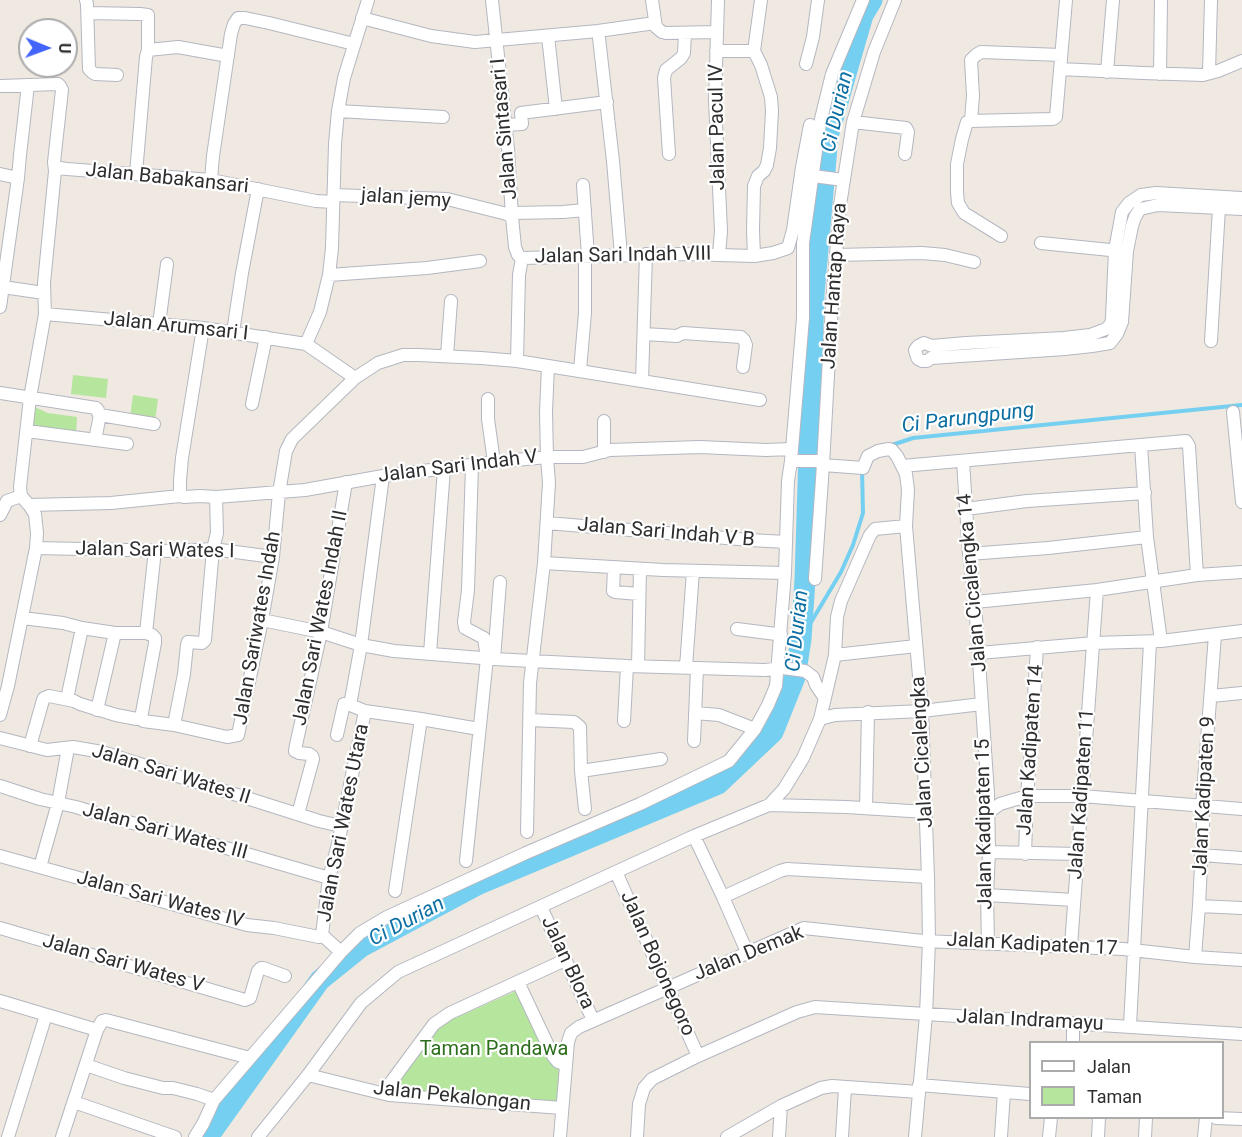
<!DOCTYPE html>
<html>
<head>
<meta charset="utf-8">
<style>
  body { margin:0 }
  #map { position:relative; width:1242px; height:1137px; overflow:hidden; background:#efe9e1; font-family:Roboto,sans-serif }
  canvas { display:block }
  .legend { position:absolute; left:1029px; top:1041px; width:195px; height:78px; box-sizing:border-box; background:#fff; border:2px solid #ababab; margin:0; padding:8px 10px; list-style:none; font-size:18px; color:#2e2e2e }
  .legend li { display:flex; align-items:center; gap:12px; height:30px }
  .legend b { width:30px; border:2px solid #ababab }
  .north { position:absolute; left:18px; top:18px; width:60px; height:60px; box-sizing:border-box; background:#fff; border:2px solid #ababab; border-radius:50%; rotate:91deg; font-size:16px; font-weight:700; line-height:24px; text-align:center; color:#2e2e2e }
  .north::after { content:''; display:block; margin:auto; width:21px; height:27px; background:#4264fb; clip-path:polygon(50% 0,100% 100%,50% 72%,0 100%) }
</style>
</head>
<body>
<div id="map">
<canvas width="1242" height="1137"></canvas>
<ul class="legend">
<li><b style="height:8px;background:#fff"></b>Jalan</li>
<li><b style="height:16px;background:#b6e59e"></b>Taman</li>
</ul>
<div class="north">U</div>
</div>
<script>
const g = document.querySelector('canvas').getContext('2d');
g.lineJoin = 'round';
function fill(path, color) { g.fillStyle = color; g.fill(path, 'evenodd'); }
const shape = rows => new Path2D(rows.map(r => 'M' + r).join(''));
function trace(path, color, width, dash) { g.strokeStyle = color; g.lineWidth = width; g.lineCap = dash ? 'butt' : 'round'; g.setLineDash(dash || []); g.stroke(path); }
function label(font, color, halo, rows, align = 'center') {
  g.font = font + ' Roboto,sans-serif'; g.lineWidth = 4.5; g.setLineDash([]); g.textBaseline = 'middle'; g.strokeStyle = halo; g.fillStyle = color; for (const [text, x, y, turn = 0] of rows) {
    g.save(); g.translate(x, y); g.rotate((+turn || 0) * Math.PI / 180); g.textAlign = isNaN(turn) ? turn : align; if (halo) g.strokeText(text, 0, 0); g.fillText(text, 0, 0); g.restore();
  }
}
const green = shape([
  [73,375,108,379,106,398,71,394],
  [133,395,158,399,155,421,130,417],
  [35,407,48,413,77,417,76,434,32,430],
  [518,990,551,1063,560,1068,558,1102,485,1095,414,1091,393,1088,437,1029,453,1019]
]);
const stream = shape([
  [889,446,913,438,1242,405],
  [801,639,841,572,853,545,863,513,862,470]
]);
const river = shape([
  [208,1137,320,980,361,947,479,884,718,784,773,732,795,677,801,639,805,580,814,294,828,136,863,15,872,0]
]);
const minor = shape([
  [86,0,87,4,89,69,92,72,95,74,117,75],
  [492,0,508,149,512,217,515,247,518,255,522,258],
  [652,0,656,27,662,32,666,33,716,32],
  [718,0,715,101,721,231,719,255],
  [88,13,140,14,148,15,148,50,146,57,136,173],
  [362,18,431,36,475,42,598,31,655,23],
  [548,36,556,109],
  [599,38,613,161,621,255],
  [148,50,178,47,228,56],
  [716,51,754,51,761,0],
  [754,51,761,65,771,97,772,111,770,148,767,165,764,171,758,176,754,186,753,230,754,256],
  [806,64,813,37,818,0],
  [1060,69,1143,73,1203,75,1218,71,1242,61],
  [1107,72,1113,0],
  [1209,73,1211,0],
  [1160,74,1161,0],
  [0,86,58,84,60,86,62,90,54,162,55,171],
  [338,111,443,117],
  [971,120,973,96,971,60,976,55,981,52,1061,55],
  [853,122,906,128,908,132,905,154],
  [506,125,522,124,521,113,607,102],
  [669,154,664,78,666,70,681,58,684,53,685,33],
  [0,174,18,178],
  [813,176,844,180],
  [211,180,213,156,231,34,234,24,238,18,245,18,269,23,354,44],
  [583,185,588,256],
  [334,195,447,199,507,214,512,217],
  [1242,198,1156,193,1141,195,1129,203,1122,212,1115,250,1112,318,1111,324,1106,329,1090,335,1064,338,966,343,932,346,924,343,918,346,915,350,916,354,918,359,922,361,927,361,931,358,1065,349,1092,346,1110,343,1117,334,1122,322,1127,251,1132,226,1135,217,1140,209,1158,205,1242,209],
  [512,213,563,212,585,210],
  [1001,236,964,213,958,203,957,192,957,164,962,139,967,122,969,121,1053,119,1056,117,1066,0],
  [1041,243,1120,251],
  [836,255,922,253,945,255,974,262],
  [522,258,682,254,754,256,773,253,788,248,793,230,802,167,810,125],
  [329,275,427,268,480,261],
  [3,287,44,293],
  [0,307,18,178,20,155,28,85],
  [45,314,203,328,306,344],
  [159,324,167,264],
  [233,332,242,273,258,189],
  [644,334,677,336,683,333,741,337,744,340,746,345,743,367],
  [1211,341,1219,208],
  [447,356,451,301],
  [517,361,519,275,522,258],
  [580,370,585,313,585,256],
  [355,378,306,344,320,312,329,275,332,248,335,144,338,111,344,78,368,0],
  [642,381,646,254],
  [0,393,96,408,98,410,98,413,100,415,95,440],
  [488,399,488,419,494,462],
  [252,404,266,337],
  [1233,412,1242,502],
  [100,415,154,424],
  [604,421,604,452],
  [27,431,127,444],
  [1141,445,1147,537,1161,641],
  [791,461,818,461,823,465],
  [963,461,969,554,975,602,988,794,989,852,987,895,988,944],
  [823,465,863,468,868,456,878,451,889,449,892,450,897,456,906,474,908,490,906,526,922,711,928,877,929,941,926,1015,915,1137],
  [902,466,1186,441,1189,446,1197,575],
  [383,476,361,645,350,705,365,711,421,719,479,729],
  [216,497,305,490,383,476,494,462,547,457,583,457,610,450,700,447,766,450,792,449],
  [29,505,111,503,180,496],
  [966,509,1027,501,1145,493],
  [0,515,7,501,21,496],
  [547,523,750,540,786,542],
  [36,548,174,551,213,549,273,557],
  [969,554,1048,548,1147,537],
  [544,563,663,570,785,573],
  [614,567,613,591,615,592,639,594],
  [815,579,823,465,832,304,840,205,853,122,874,52,895,0],
  [975,602,1097,590,1197,575,1242,572],
  [22,618,63,623,82,628,115,633,146,633],
  [262,620,321,632,361,645,394,651,494,659,627,666,765,670,783,668,805,671,813,677,816,685,824,697],
  [737,629,776,634,781,634],
  [430,653,444,469],
  [979,653,1094,643,1161,641,1242,631],
  [835,655,916,646],
  [494,659,500,582],
  [638,666,640,569],
  [686,667,693,571],
  [1211,696,1242,693],
  [67,699,82,628],
  [97,710,115,633],
  [695,713,719,715,755,729],
  [0,715,8,686,36,548,37,533,35,514,29,505,21,496,20,487,30,398,45,314,44,283,55,171,60,168,67,169,211,180,316,201,333,202],
  [141,718,155,643,155,638,152,635,146,633,155,550],
  [820,719,835,715,922,711,982,704],
  [530,720,574,722,580,727,581,771,585,809],
  [624,721,627,666],
  [174,725,184,674,187,645,188,642,202,643,205,640,213,549,217,533,216,497,200,496,184,497,180,496,180,480,182,458,203,328],
  [337,735,344,704,350,705],
  [0,738,47,750,73,747,102,752,319,821,341,826],
  [694,741,697,668],
  [30,746,43,700,44,698,49,696,74,701,80,704,116,715,137,719,141,718,143,721,174,725,227,737,238,735,262,620,273,557,279,493,286,451,292,439,355,378,378,363,403,355,418,355,481,358,517,361,760,400],
  [581,771,661,759],
  [0,786,40,799,76,807,112,818,185,836,329,878],
  [769,805,846,807,926,812],
  [866,808,868,712],
  [988,813,1000,804,1027,796,1082,796,1242,809],
  [298,814,313,759,312,756,309,754,299,753,295,751,296,745,321,632,346,482],
  [527,832,530,683,544,563,549,483,547,457,546,412,548,366],
  [694,836,723,897,747,952],
  [989,852,1078,854],
  [1025,854,1027,796,1031,748,1037,647],
  [1201,855,1242,858],
  [0,856,247,925,274,928,319,937,322,935],
  [466,861,487,658,484,638,465,628,464,622,468,590,472,466],
  [40,867,58,803,68,748],
  [616,872,698,1056],
  [395,891,421,719],
  [987,895,1074,900],
  [723,897,780,871,787,869,928,877],
  [1199,906,1242,908],
  [541,907,593,1020],
  [0,928,245,1000,250,998,258,971,261,968,263,968,285,976],
  [322,935,329,878,338,844,365,711],
  [322,935,341,952],
  [1071,946,1097,590],
  [1195,957,1199,906,1203,823,1202,806,1215,635],
  [518,982,553,1056,558,1062,566,1065],
  [0,1001,97,1030],
  [1130,1026,1150,642],
  [1073,1042,1073,1023],
  [86,1065,124,1078,163,1088,173,1088,197,1094,214,1100],
  [308,1075,389,1095,562,1108],
  [919,1085,1030,1094],
  [383,1093,434,1024,450,1013,565,960],
  [74,1102,175,1137],
  [1216,1118,1242,1119],
  [8,1137,46,1015],
  [62,1137,97,1030,102,1021,106,1020,250,1058],
  [195,1137,203,1124,214,1100,341,952,360,933,387,917,526,853,640,804,729,761,755,729,768,705,776,686,785,573,788,481,791,461,803,318,803,243,820,123,832,74,863,0],
  [258,1137,308,1075,361,1003,398,972,694,836,769,805,784,789,803,758,820,719,835,655,837,617,841,601,870,535,875,529,906,526],
  [560,1137,568,1042,571,1033,579,1027,804,928,923,941,1123,949,1195,957,1242,960],
  [637,1137,639,1104,644,1088,652,1079,698,1056,797,1012,815,1007,1242,1034],
  [727,1137,781,1106,821,1088,832,1086,919,1092],
  [779,1137,781,1106],
  [842,1137,845,1088],
  [1001,1137,1004,1092],
  [1049,1137,1051,1118],
  [1098,1137,1099,1118],
  [1145,1137,1146,1118],
  [1204,1137,1206,1118]
]);
const streetNames = [
  ["Jalan Pacul IV",718,127,-91],
  ["Jalan Sintasari I",505,129,-95],
  ["Jalan Babakansari",167,179,6],
  ["jalan jemy",406,199,4],
  ["Jalan Sari Indah VIII",623,256,-1],
  ["Jalan Hantap Raya",835,286,-86],
  ["Jalan Arumsari I",176,327,6],
  ["Jalan Sari Indah V",458,467,-7],
  ["Jalan Sari Indah V B",666,533,5],
  ["Jalan Sari Wates I",155,551,1],
  ["Jalan Cicalengka 14",973,583,-95],
  ["Jalan Sari Wates Indah II",321,618,-79],
  ["Jalan Sariwates Indah",258,628,-80],
  ["Jalan Kadipaten 14",1031,750,-86],
  ["Jalan Cicalengka",923,752,-93],
  ["Jalan Sari Wates II",171,775,17],
  ["Jalan Kadipaten 11",1082,794,-86],
  ["Jalan Kadipaten 9",1205,796,-87],
  ["Jalan Sari Wates Utara",344,823,-79],
  ["Jalan Kadipaten 15",985,824,-91],
  ["Jalan Sari Wates III",165,832,15],
  ["Jalan Sari Wates IV",160,900,15],
  ["Jalan Kadipaten 17",1032,945,3],
  ["Jalan Demak",749,954,-22],
  ["Jalan Blora",567,963,65],
  ["Jalan Sari Wates V",123,964,16],
  ["Jalan Bojonegoro",657,964,66],
  ["Jalan Indramayu",1030,1021,3],
  ["Jalan Pekalongan",452,1097,6]
];
const parkNames = [
  ["Taman Pandawa",494,1050]
];
const waterNames = [
  ["Ci Durian",838,112,-77],
  ["Ci Parungpung",968,419,-7],
  ["Ci Durian",798,631,-84],
  ["Ci Durian",407,922,-28]
];
fill(green, '#b6e59e');
trace(stream, '#75cff0', 4);
trace(river, '#75cff0', 21);
trace(minor, '#b4b7c1', 14);
trace(minor, '#fff', 12);
label('20px', '#2e2e2e', '#fff', streetNames);
label('20px', '#2c6e1b', '#fff', parkNames);
label('italic 21px', '#0d6fa3', '#fff', waterNames);
</script>
</body>
</html>
